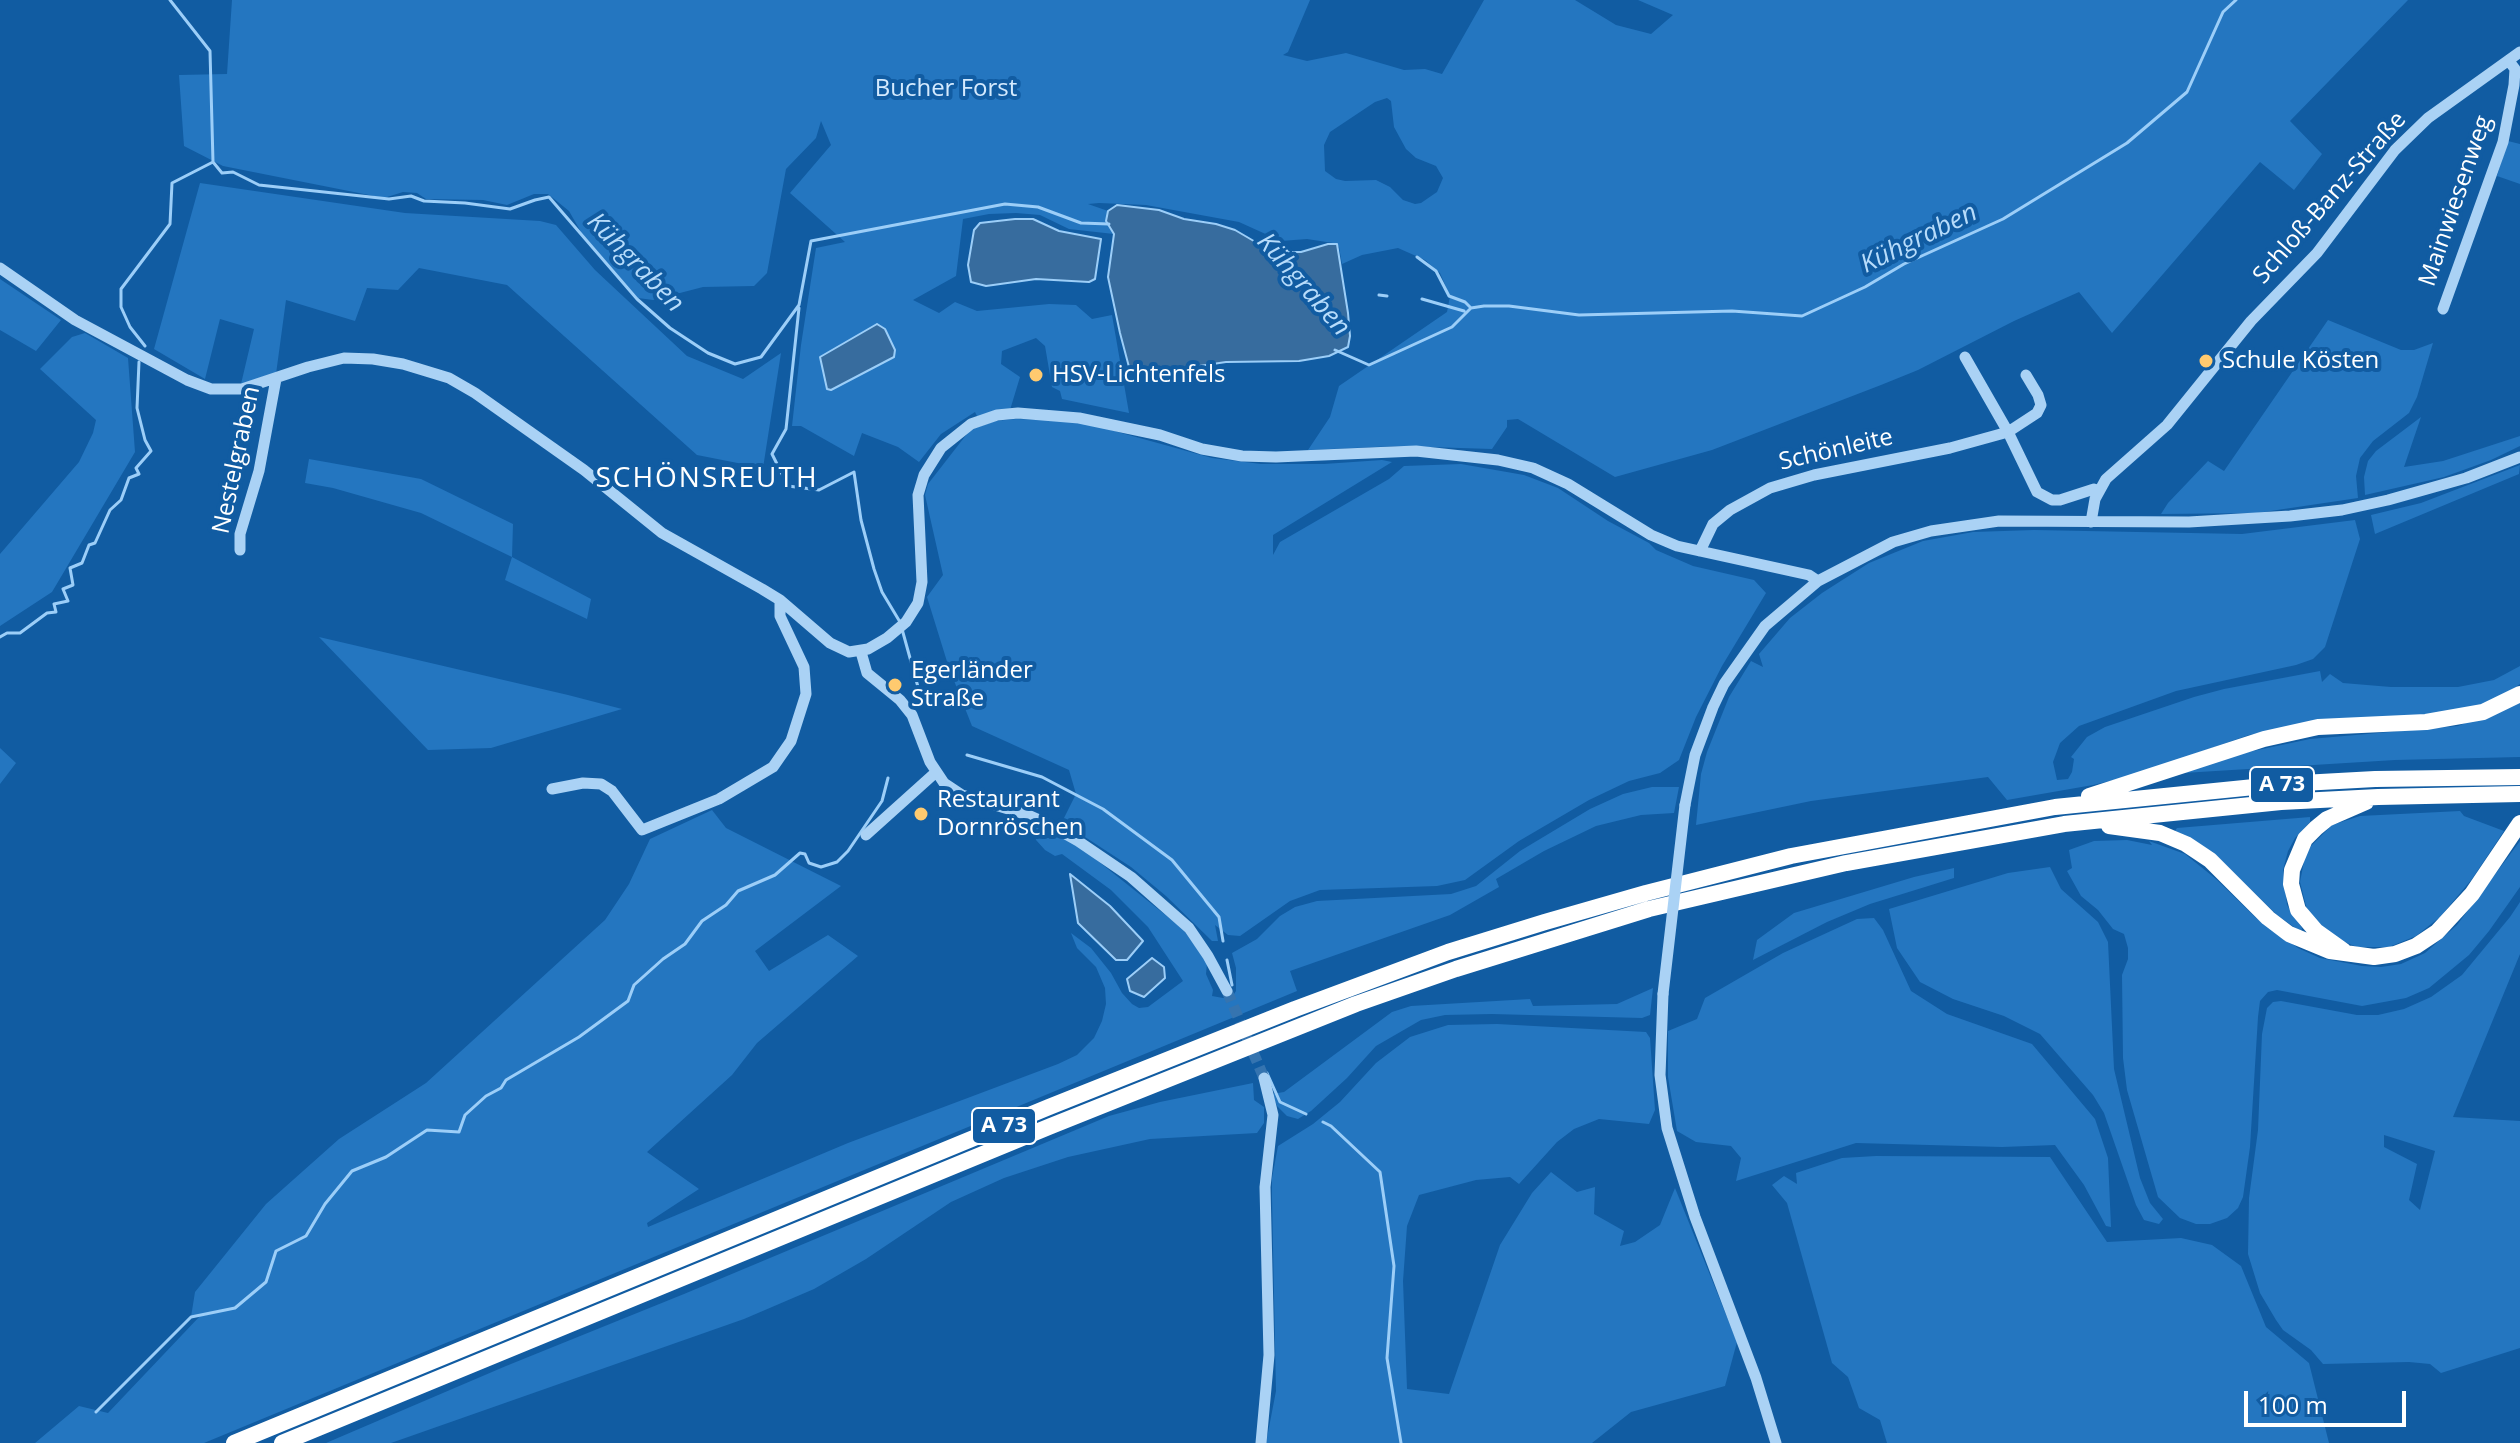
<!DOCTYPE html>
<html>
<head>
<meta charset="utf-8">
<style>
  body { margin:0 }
  #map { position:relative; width:2520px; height:1443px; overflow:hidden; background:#115ca2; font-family:"Open Sans",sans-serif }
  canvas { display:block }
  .scale { position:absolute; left:2244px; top:1391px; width:162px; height:36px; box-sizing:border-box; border:4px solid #fff; border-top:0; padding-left:10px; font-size:24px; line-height:28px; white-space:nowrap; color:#fff; -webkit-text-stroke:6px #115ca2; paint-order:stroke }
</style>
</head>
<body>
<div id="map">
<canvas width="2520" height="1443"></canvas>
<div class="scale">100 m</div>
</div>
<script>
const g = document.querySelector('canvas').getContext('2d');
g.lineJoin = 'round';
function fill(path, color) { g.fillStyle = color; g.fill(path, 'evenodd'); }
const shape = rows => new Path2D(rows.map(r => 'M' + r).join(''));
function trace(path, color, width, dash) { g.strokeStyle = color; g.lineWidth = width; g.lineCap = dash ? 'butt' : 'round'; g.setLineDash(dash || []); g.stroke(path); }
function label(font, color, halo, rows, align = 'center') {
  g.font = font + ' "Open Sans",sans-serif'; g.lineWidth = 8; g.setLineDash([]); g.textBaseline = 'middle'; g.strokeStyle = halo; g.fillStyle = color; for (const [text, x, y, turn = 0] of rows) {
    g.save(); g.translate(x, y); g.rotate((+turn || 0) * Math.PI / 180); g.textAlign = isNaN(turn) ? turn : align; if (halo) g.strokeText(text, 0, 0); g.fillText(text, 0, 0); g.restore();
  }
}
const green = shape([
  [232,0,1310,0,1288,52,1283,55,1307,61,1346,53,1404,70,1425,69,1442,74,1484,0,1575,0,1616,25,1651,34,1673,15,1638,0,2408,0,2290,121,2322,154,2294,190,2260,162,2112,333,2079,292,2014,321,1918,370,1881,385,1712,450,1615,477,1518,419,1507,420,1507,427,1492,449,1397,446,1308,450,1330,417,1339,386,1447,312,1450,296,1440,273,1425,260,1398,248,1362,255,1342,264,1339,247,1333,243,1307,239,1281,241,1239,222,1146,205,1099,203,1088,204,1108,211,1114,234,1069,229,1040,215,1016,213,989,214,963,219,956,276,913,300,939,313,955,302,977,311,1049,304,1076,305,1092,319,1112,315,1129,413,1062,399,1060,391,1052,387,1045,346,1036,338,1002,351,1001,364,1020,377,1010,410,978,418,975,412,941,434,919,462,898,447,862,433,854,456,801,426,792,426,801,345,816,248,845,242,790,193,831,145,821,121,816,138,786,169,767,273,754,286,703,287,653,300,638,298,581,232,569,211,548,194,534,194,507,205,483,200,426,199,417,193,403,192,384,198,223,166,184,146,179,75,227,74],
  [1387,98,1391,101,1394,127,1406,149,1416,158,1436,166,1443,178,1437,192,1421,203,1415,204,1403,200,1390,187,1376,180,1345,181,1336,179,1325,171,1324,145,1330,132,1375,102],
  [2508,141,2520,144,2520,184,2497,176],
  [200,183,405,213,540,221,556,225,595,270,687,356,743,379,781,353,763,468,697,455,507,285,419,268,398,290,367,288,355,321,286,300,276,374,241,384,254,329,220,319,205,379,154,349],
  [0,279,61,320,36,351,0,330],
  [2328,320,2401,350,2414,350,2433,343,2417,397,2409,413,2373,441,2360,458,2356,476,2358,498,2257,513,2161,514,2168,503,2208,461,2224,471],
  [85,333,128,358,135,452,52,592,0,626,0,554,79,462,93,433,96,420,40,369,72,337],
  [2421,417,2404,467,2443,461,2520,436,2520,446,2491,460,2444,477,2365,495,2364,477,2368,461,2376,451],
  [1016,419,1078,421,1212,458,1261,464,1324,464,1382,460,1392,462,1273,535,1273,555,1280,542,1389,479,1404,466,1461,464,1524,475,1558,488,1608,521,1649,543,1656,550,1693,566,1754,580,1766,593,1722,666,1696,717,1679,760,1660,773,1629,781,1589,800,1519,841,1465,880,1437,886,1320,890,1290,901,1240,936,1228,935,1215,925,1218,941,1212,941,1166,896,1131,867,1062,822,1076,794,1069,770,972,726,949,668,927,597,943,575,925,495,928,484,970,430,995,421],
  [309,459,421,479,513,524,512,557,591,599,587,619,505,580,512,557,421,513,333,488,305,483],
  [2520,465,2519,474,2375,534,2371,515,2421,503],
  [2355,520,2360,539,2325,647,2313,659,2296,665,2176,691,2079,726,2060,743,2053,762,2057,780,2068,779,2072,772,2074,759,2071,757,2087,737,2105,727,2194,697,2224,689,2320,671,2322,682,2330,674,2343,683,2391,687,2458,687,2494,680,2520,666,2520,684,2504,695,2475,708,2438,716,2308,723,2249,735,2131,776,2093,785,2007,800,1988,777,1811,801,1696,825,1701,774,1707,752,1729,697,1751,661,1763,667,1759,654,1790,618,1822,593,1869,563,1923,541,1973,532,2034,530,2242,534],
  [319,637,568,695,622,709,491,748,428,750],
  [2520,701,2520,757,2395,760,2183,773,2229,756,2310,739,2458,726],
  [0,748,16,763,0,784],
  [1652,787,1679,787,1674,813,1641,815,1596,826,1544,851,1496,879,1499,887,1450,915,1290,971,1297,991,204,1443,35,1443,79,1406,108,1413,200,1316,191,1317,195,1292,266,1204,339,1139,426,1083,605,920,629,884,650,839,712,810,726,828,841,886,755,951,769,971,828,935,858,956,757,1043,732,1075,647,1152,699,1189,647,1223,648,1227,848,1143,1058,1064,1077,1055,1094,1038,1102,1021,1106,1004,1105,988,1096,967,1077,948,1071,933,1091,948,1111,973,1122,993,1132,1004,1139,1008,1148,1007,1183,981,1148,927,1111,890,1062,854,1055,856,1045,850,1036,840,1033,829,1038,827,1052,831,1078,845,1183,929,1207,963,1206,974,1213,990,1212,996,1223,998,1232,997,1236,991,1236,968,1232,953,1257,939,1280,916,1295,907,1317,901,1451,894,1476,886,1520,851,1590,809,1623,794],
  [2460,811,2464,816,2504,831,2472,879,2440,917,2416,936,2389,947,2357,947,2332,937,2307,910,2300,882,2305,856,2310,847,2332,825,2360,816],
  [2310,817,2310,822,2295,838,2288,851,2283,870,2287,905,2302,928,2301,932,2277,915,2213,852,2175,831,2177,828],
  [2127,840,2152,845,2149,841,2185,854,2216,879,2256,918,2298,948,2320,958,2362,966,2381,967,2401,964,2425,953,2457,925,2520,841,2520,887,2489,931,2469,955,2429,988,2406,998,2362,1006,2277,990,2268,992,2260,1001,2258,1017,2250,1147,2243,1197,2238,1208,2227,1218,2210,1224,2196,1224,2180,1218,2158,1197,2127,1090,2123,1058,2122,975,2128,959,2128,948,2124,934,2113,929,2098,910,2081,896,2067,871,2072,868,2069,850,2094,841],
  [2050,867,2061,889,2098,922,2108,942,2114,1069,2140,1178,2150,1203,2163,1219,2159,1224,2144,1220,2136,1205,2104,1113,2093,1095,2040,1034,2004,1016,1953,999,1920,982,1897,948,1889,909,2008,873],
  [1954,868,1954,878,1870,904,1827,922,1753,960,1757,940,1794,913,1914,877],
  [2520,902,2520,954,2453,1117,2520,1121,2520,1348,2441,1373,2430,1364,2409,1362,2323,1364,2311,1350,2283,1330,2276,1320,2260,1293,2248,1254,2249,1198,2258,1130,2262,1034,2267,1008,2273,1002,2281,1001,2357,1015,2378,1015,2404,1009,2431,997,2462,975,2510,917],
  [2384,1135,2435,1151,2420,1210,2409,1200,2417,1164,2384,1147],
  [1874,918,1883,930,1911,991,1947,1014,2032,1044,2095,1119,2108,1158,2111,1227,2106,1226,2084,1185,2055,1145,2002,1147,1856,1143,1736,1181,1741,1158,1731,1146,1696,1142,1677,1131,1668,1077,1668,1031,1697,1019,1705,998,1783,953,1857,919],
  [1653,988,1650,1015,1642,1018,1492,1014,1445,1015,1421,1020,1376,1046,1347,1078,1311,1111,1298,1119,1287,1116,1277,1106,1272,1094,1284,1092,1392,1012,1411,1006,1530,999,1533,1006,1617,1004],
  [1497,1024,1646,1032,1650,1038,1655,1110,1649,1124,1599,1119,1574,1129,1557,1142,1519,1184,1510,1177,1476,1180,1419,1195,1407,1226,1403,1281,1407,1389,1449,1394,1500,1245,1532,1193,1551,1172,1577,1192,1595,1187,1594,1214,1624,1231,1620,1246,1635,1242,1660,1225,1675,1188,1737,1342,1725,1386,1631,1412,1592,1443,1266,1443,1276,1391,1272,1198,1272,1178,1278,1146,1313,1124,1340,1102,1376,1063,1410,1037,1448,1025],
  [1253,1083,1254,1100,1264,1107,1264,1123,1257,1133,1150,1139,1068,1157,1004,1178,951,1202,866,1259,814,1289,744,1319,391,1443,326,1443,506,1366,684,1294,1109,1116,1160,1102],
  [1876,1156,2050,1157,2107,1242,2181,1238,2212,1245,2241,1266,2266,1327,2309,1363,2329,1443,1887,1443,1880,1420,1859,1408,1848,1377,1832,1363,1787,1203,1772,1185,1784,1176,1797,1184,1796,1173,1842,1158]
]);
const water = shape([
  [1117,205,1159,210,1184,219,1216,224,1235,230,1264,247,1277,252,1301,252,1328,244,1337,244,1348,313,1350,336,1348,347,1329,356,1299,361,1226,362,1146,374,1133,372,1129,367,1120,333,1108,277,1114,234,1106,221,1108,211,1117,205],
  [1015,219,1033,219,1059,231,1101,239,1095,279,1089,282,1036,279,986,286,971,282,968,265,974,230,980,223,1015,219],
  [877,324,885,329,895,350,894,357,831,390,827,389,820,357,877,324],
  [1070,874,1110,906,1143,941,1127,960,1116,960,1078,923,1070,874],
  [1152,958,1164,967,1165,978,1144,997,1130,991,1127,979,1152,958]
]);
const stream = shape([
  [170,0,210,51,213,162,222,173,233,172,259,185,389,199,411,196,424,201,465,203,510,209,535,200,549,197,637,299,670,328,708,353,735,364,761,357,799,305,811,241,1005,204,1038,207,1081,223,1109,224],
  [1417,257,1436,271,1449,296,1465,302,1470,307],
  [1379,295,1387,296],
  [1422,299,1464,311],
  [799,308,786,429,772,454,788,486,819,490,854,472,861,520,874,569,882,592,900,622],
  [145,346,130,327,121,307,121,289,170,224,172,183,213,162],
  [1335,350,1369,365,1452,327,1471,308,1484,306,1509,306,1579,315,1732,311,1802,316,1865,287,1904,264,2003,219,2127,143,2187,92,2223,12,2236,0],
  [902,629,918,687],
  [0,637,7,633,20,633,47,613,56,612,54,604,68,601,63,589,73,585,70,568,82,563,89,545,95,543,110,510,121,500,129,478,139,474,136,468,151,451,145,440,137,408,139,362],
  [967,755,1042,777,1103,809,1172,860,1219,917,1223,941],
  [1227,960,1232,985],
  [1267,1073,1280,1102,1306,1114],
  [1323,1122,1331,1126,1380,1172,1394,1266,1387,1358,1401,1443],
  [96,1412,191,1317,235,1308,266,1282,276,1251,306,1236,325,1204,352,1171,386,1157,427,1130,459,1132,465,1115,486,1096,501,1088,506,1080,579,1037,628,1001,634,985,663,959,685,944,702,921,726,905,738,891,775,875,800,853,805,854,809,863,821,867,837,862,848,851,882,801,888,778]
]);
const minorTunnel = shape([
  [1227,991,1264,1078]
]);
const minor = shape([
  [0,268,75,320,187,380,211,389,242,389,308,367,344,358,373,359,403,364,449,378,475,393,584,470,662,533,762,589,780,600,830,643,849,652,868,649,887,638,906,622,918,603,922,582,918,495,924,475,941,448,971,424,997,415,1018,413,1079,418,1160,435,1202,449,1242,456,1276,457,1416,451,1498,460,1533,468,1568,484,1651,535,1677,546,1809,575,1818,581],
  [2443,309,2503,142,2514,85,2515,69,2509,61],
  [1965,357,2008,432,2037,492,2052,500,2060,500,2094,489,2099,491],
  [2091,522,2095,499,2106,479,2167,425,2251,321,2317,253,2395,150,2428,118,2520,52],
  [240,550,240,534,259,471,276,379],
  [1700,551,1713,524,1730,510,1770,488,1814,475,1950,448,2008,432,2037,413,2041,405,2038,395,2026,375],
  [861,652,867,673,900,700,912,715,930,762,944,783,962,795,1028,815,1046,823,1078,841,1131,877,1189,928,1208,956,1227,991],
  [552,789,583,783,601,784,612,791,642,830,719,799,773,767,791,741,806,694,804,667,780,616,780,600],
  [1685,805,1695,755,1713,707,1724,684,1765,626,1818,581,1893,542,1931,531,1999,521,2189,522,2290,516,2342,510,2388,500,2466,478,2520,457],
  [866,835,935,773],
  [1663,994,1660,1075,1667,1128,1695,1217,1756,1378,1776,1443],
  [1261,1443,1269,1355,1265,1187,1273,1115,1264,1078]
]);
const highway = shape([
  [2089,796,2264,739,2318,727,2426,722,2483,712,2520,694],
  [2109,826,2160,833,2186,844,2210,860,2268,918,2289,934,2330,951,2374,957,2395,954,2416,946,2437,932,2472,894,2520,823],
  [2344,951,2316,931,2298,910,2291,884,2292,870,2305,839,2316,828,2327,819,2366,802],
  [234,1443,1049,1107,1295,1009,1448,952,1545,922,1646,893,1791,856,2055,807,2284,784,2375,779,2520,777],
  [282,1443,1051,1126,1356,1004,1456,969,1649,909,1846,863,2064,824,2281,802,2378,797,2520,794]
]);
const minorBridge = shape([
  [1663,994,1685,805]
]);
const markers = [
  [2206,361,8,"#ffca6f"],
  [1036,375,8,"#ffca6f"],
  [895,685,8,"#ffca6f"],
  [921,814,8,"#ffca6f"]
];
const shields = [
  [2282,785,64],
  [1004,1126,64]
];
const shieldNames = [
  ["A 73",2282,785],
  ["A 73",1004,1126]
];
const parkNames = [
  ["Bucher Forst",946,89]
];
const streetNames = [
  ["Schloß-Banz-Straße",2330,198,-49],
  ["Mainwiesenweg",2456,201,-71],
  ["Schönleite",1836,450,-13],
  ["Nestelgraben",237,460,-78]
];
const poiNames = [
  ["Schule Kösten",2222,361],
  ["HSV-Lichtenfels",1052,375],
  ["Egerländer",911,671],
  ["Straße",911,699],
  ["Restaurant",937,800],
  ["Dornröschen",937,828]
];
const waterNames = [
  ["Kühgraben",1919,239,-26],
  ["Kühgraben",635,263,46],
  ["Kühgraben",1303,285,49]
];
const quarterNames = [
  ["SCHÖNSREUTH",707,479]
];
fill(green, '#2476c0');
fill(water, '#376c9e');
trace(water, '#9ccef8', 2);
trace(stream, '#9ccef8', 3);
trace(minorTunnel, '#3574b0', 11, [11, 5.5]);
trace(minor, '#aad2f5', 11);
trace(highway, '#fff', 16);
trace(minorBridge, '#aad2f5', 11);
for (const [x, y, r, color] of markers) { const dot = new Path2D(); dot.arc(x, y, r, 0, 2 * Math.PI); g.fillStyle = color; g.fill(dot); trace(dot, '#115ca2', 3); }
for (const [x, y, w] of shields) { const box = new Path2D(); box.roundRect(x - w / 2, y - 18, w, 36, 6); g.fillStyle = '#115ca2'; g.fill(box); trace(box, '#fff', 2); }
label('bold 22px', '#fff', null, shieldNames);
label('24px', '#d4eafe', '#115ca2', parkNames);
label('24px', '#fff', '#115ca2', streetNames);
label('24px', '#fff', '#115ca2', poiNames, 'left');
label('italic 26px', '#b7dcfb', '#115ca2', waterNames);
g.letterSpacing = '2px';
label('28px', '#fff', '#115ca2', quarterNames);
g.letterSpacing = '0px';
</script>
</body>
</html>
